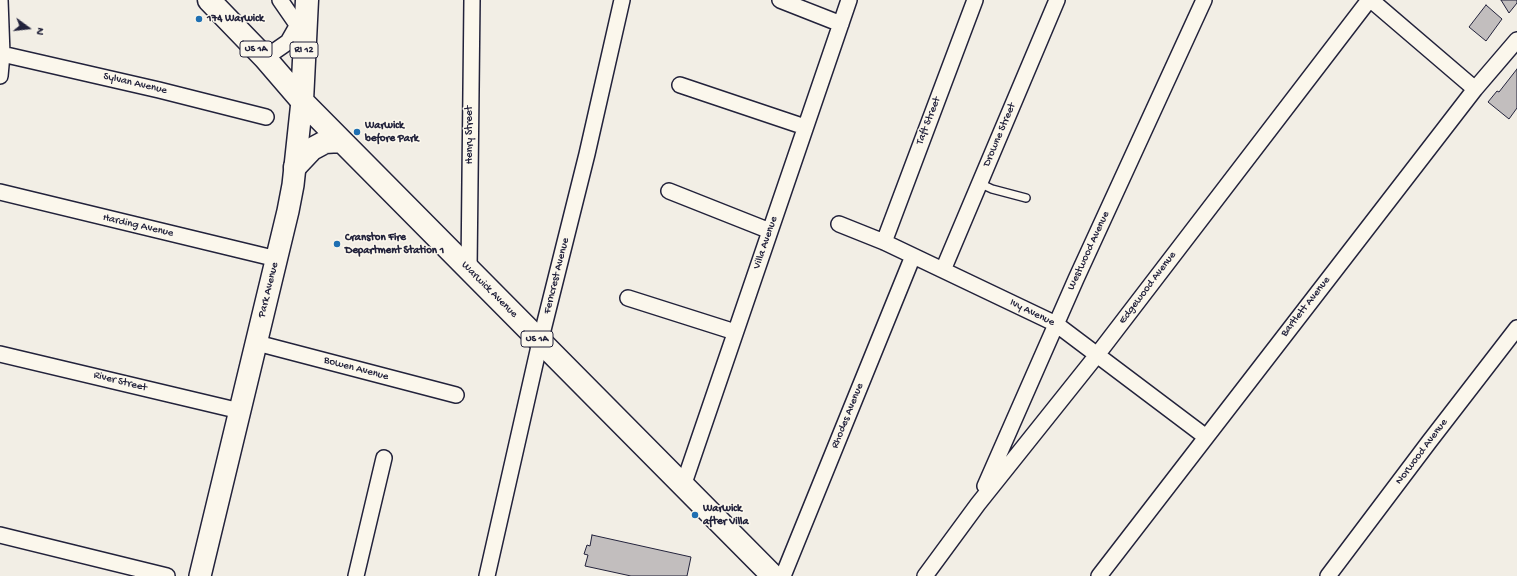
<!DOCTYPE html>
<html>
<head>
<meta charset="utf-8">
<style>
  body { margin:0 }
  #map { position:relative; width:1517px; height:576px; overflow:hidden; background:#f2eee5; font-family:"Gochi Hand",sans-serif }
  canvas { display:block }
  .north { position:absolute; left:8px; top:8px; width:40px; height:40px; -webkit-text-stroke:3px #fbf7ec; paint-order:stroke; rotate:105deg; font-size:11px; font-weight:700; line-height:16px; text-align:center; color:#22223b }
  .north::after { content:''; display:block; margin:auto; width:14px; height:18px; background:#22223b; clip-path:polygon(50% 0,100% 100%,50% 72%,0 100%) }
</style>
</head>
<body>
<div id="map">
<canvas width="1517" height="576"></canvas>
<div class="north">N</div>
</div>
<script>
const g = document.querySelector('canvas').getContext('2d');
g.lineJoin = 'round';
function fill(path, color) { g.fillStyle = color; g.fill(path, 'evenodd'); }
const shape = rows => new Path2D(rows.map(r => 'M' + r).join(''));
function trace(path, color, width, dash) { g.strokeStyle = color; g.lineWidth = width; g.lineCap = dash ? 'butt' : 'round'; g.setLineDash(dash || []); g.stroke(path); }
function label(font, color, halo, rows, align = 'center') {
  g.font = font + ' "Gochi Hand",sans-serif'; g.lineWidth = 3; g.setLineDash([]); g.textBaseline = 'middle'; g.strokeStyle = halo; g.fillStyle = color; for (const [text, x, y, turn = 0] of rows) {
    g.save(); g.translate(x, y); g.rotate((+turn || 0) * Math.PI / 180); g.textAlign = isNaN(turn) ? turn : align; if (halo) g.strokeText(text, 0, 0); g.fillText(text, 0, 0); g.restore();
  }
}
const building = shape([
  [1501,0,1517,0,1517,3,1509,13,1501,0],
  [1486,5,1502,19,1486,41,1469,27,1486,5],
  [1517,69,1517,108,1509,119,1488,102,1497,91,1499,92,1517,69],
  [592,535,691,557,687,576,631,576,585,566,588,555,584,554,587,545,590,546,592,535]
]);
const service = shape([
  [979,183,992,189,1026,198]
]);
const minor = shape([
  [280,0,298,26],
  [780,0,841,24],
  [1371,0,1475,89],
  [2,54,159,90,266,117],
  [265,58,288,42,304,14],
  [0,76,2,54,0,0],
  [680,85,805,127],
  [669,191,770,231],
  [0,192,277,259],
  [839,224,884,242,1056,324,1206,437],
  [884,242,975,0],
  [469,270,472,0],
  [943,270,1057,0],
  [628,298,735,332],
  [257,343,456,395],
  [0,354,240,411],
  [683,486,849,0],
  [985,486,1076,279,1204,0],
  [0,535,167,576],
  [356,576,384,458],
  [487,576,540,342,587,154,622,0],
  [783,576,913,256],
  [925,576,978,504,1097,355,1369,0],
  [1099,576,1475,89,1517,40],
  [1328,576,1429,442,1517,328]
]);
const secondary = shape([
  [200,576,288,211,293,185,302,101]
]);
const primary = shape([
  [209,0,265,58,302,101,773,576],
  [302,101,307,0],
  [295,167,312,149,325,142,341,141]
]);
const markers = [
  [199,19,4,"#1f6fb2"],
  [357,132,4,"#1f6fb2"],
  [337,244,4,"#1f6fb2"],
  [695,515,4,"#1f6fb2"]
];
const shields = [
  [256,49,32],
  [304,50,28],
  [537,339,32]
];
const shieldNames = [
  ["US 1A",256,49],
  ["RI 12",304,50],
  ["US 1A",537,339]
];
const poiNames = [
  ["174 Warwick",207,19],
  ["Warwick",365,126],
  ["before Park",365,139],
  ["Cranston Fire",345,238],
  ["Department Station 1",345,251],
  ["Warwick",703,509],
  ["after Villa",703,522]
];
const streetNames = [
  ["Sylvan Avenue",135,84,13],
  ["Taft Street",929,121,-69],
  ["Henry Street",470,135,-90],
  ["Drowne Street",1000,135,-67],
  ["Harding Avenue",138,226,13],
  ["Villa Avenue",766,243,-71],
  ["Westwood Avenue",1089,251,-65],
  ["Ferncrest Avenue",557,276,-76],
  ["Edgewood Avenue",1148,288,-53],
  ["Park Avenue",269,290,-76],
  ["Warwick Avenue",489,290,45],
  ["Bartlett Avenue",1306,307,-52],
  ["Ivy Avenue",1032,313,26],
  ["Bowen Avenue",356,369,15],
  ["River Street",120,382,14],
  ["Rhodes Avenue",848,416,-68],
  ["Norwood Avenue",1422,452,-53]
];
fill(building, '#c2bebe');
trace(building, '#22223b', 1);
trace(service, '#22223b', 10);
trace(minor, '#22223b', 18);
trace(secondary, '#22223b', 24);
trace(primary, '#22223b', 25);
trace(service, '#fbf7ec', 7);
trace(minor, '#fbf7ec', 15);
trace(secondary, '#fbf7ec', 21);
trace(primary, '#fbf7ec', 22);
for (const [x, y, r, color] of markers) { const dot = new Path2D(); dot.arc(x, y, r, 0, 2 * Math.PI); g.fillStyle = color; g.fill(dot); trace(dot, '#fbf7ec', 1.5); }
for (const [x, y, w] of shields) { const box = new Path2D(); box.roundRect(x - w / 2, y - 8, w, 16, 3); g.fillStyle = '#fbf7ec'; g.fill(box); trace(box, '#22223b', 1); }
label('bold 10px', '#22223b', null, shieldNames);
label('bold 11px', '#22223b', '#fbf7ec', poiNames, 'left');
label('11px', '#22223b', '#fbf7ec', streetNames);
</script>
</body>
</html>
